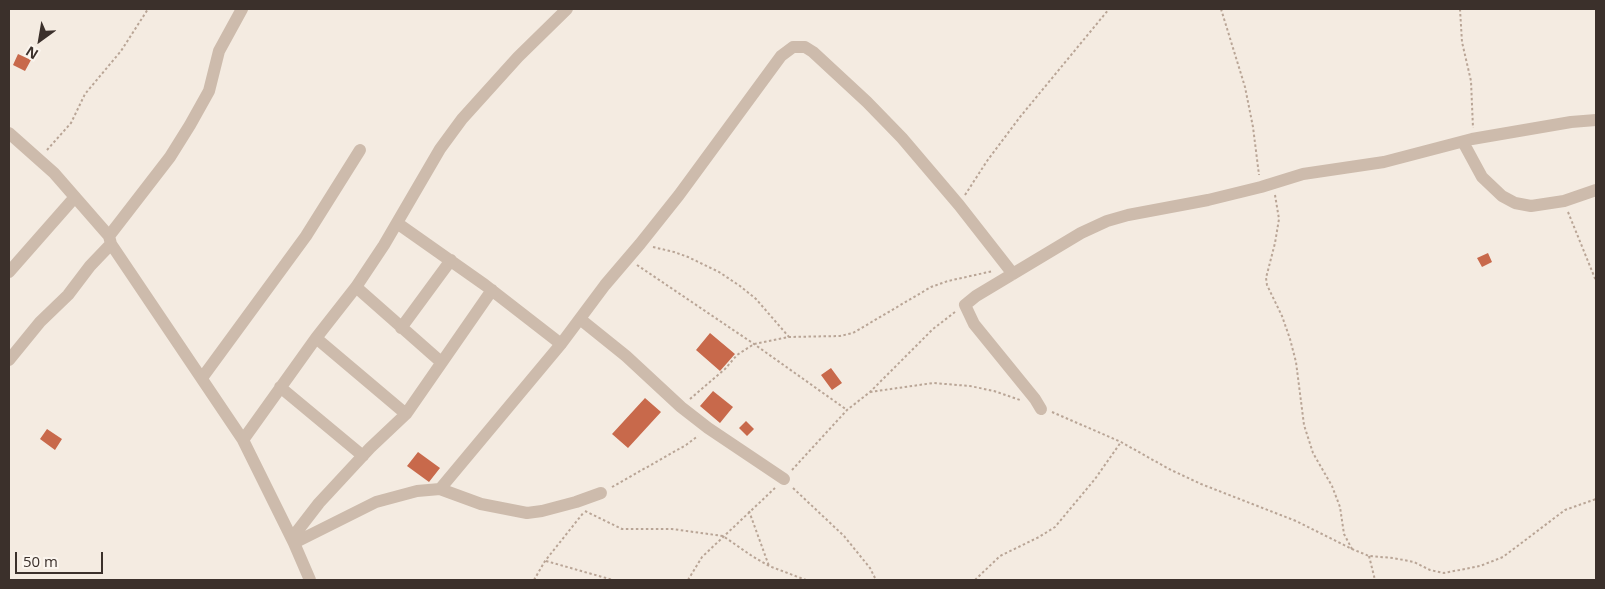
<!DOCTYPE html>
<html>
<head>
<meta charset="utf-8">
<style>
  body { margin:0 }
  #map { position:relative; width:1605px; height:589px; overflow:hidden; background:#f4ebe1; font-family:"Open Sans",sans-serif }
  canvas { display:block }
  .frame { position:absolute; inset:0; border:10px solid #3b302b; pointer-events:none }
  .north { position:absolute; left:15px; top:15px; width:50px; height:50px; -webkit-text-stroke:4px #fbf5ee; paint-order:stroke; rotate:212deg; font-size:14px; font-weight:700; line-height:20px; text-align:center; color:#3b302b }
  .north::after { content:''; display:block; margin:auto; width:18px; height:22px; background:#3b302b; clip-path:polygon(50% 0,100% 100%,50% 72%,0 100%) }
  .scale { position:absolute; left:15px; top:552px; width:88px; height:22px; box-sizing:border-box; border:2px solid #3b302b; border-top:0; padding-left:6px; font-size:15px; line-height:18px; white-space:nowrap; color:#3b302b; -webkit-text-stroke:4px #fbf5ee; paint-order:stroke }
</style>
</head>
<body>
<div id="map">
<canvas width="1605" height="589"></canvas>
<div class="frame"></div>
<div class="north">N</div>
<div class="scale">50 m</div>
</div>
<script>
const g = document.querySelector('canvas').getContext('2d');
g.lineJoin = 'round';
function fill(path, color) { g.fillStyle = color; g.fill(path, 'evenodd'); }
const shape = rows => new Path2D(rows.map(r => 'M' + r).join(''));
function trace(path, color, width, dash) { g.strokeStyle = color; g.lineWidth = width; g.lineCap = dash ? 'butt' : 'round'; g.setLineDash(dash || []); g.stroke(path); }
const building = shape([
  [18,54,31,60,25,71,13,65],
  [1488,253,1492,262,1482,267,1477,258],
  [710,333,735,354,720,371,696,350],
  [831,368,842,383,832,390,821,375],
  [713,391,733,407,720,423,700,406],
  [645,398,661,412,628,448,612,434],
  [746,421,754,429,747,436,739,428],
  [47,429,62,439,55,450,40,439],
  [418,452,440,468,429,482,407,466]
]);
const path = shape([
  [1221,9,1245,87,1253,127,1259,175],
  [1460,9,1462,42,1471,81,1473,128],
  [47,150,71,123,85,94,121,51,148,9],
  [965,195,987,161,1020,117,1109,9],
  [1275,195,1279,219,1275,243,1266,278,1267,285,1282,316,1290,339,1296,362,1304,425,1313,453,1332,486,1340,507,1344,534,1352,549],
  [1568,212,1596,281],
  [653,247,674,252,688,257,719,272,740,286,756,299,789,337],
  [637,265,754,344,847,410],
  [870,392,933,383,970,386,994,391,1020,400],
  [690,399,725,369,737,355,754,344,789,337,840,336,853,333,931,287,948,281,993,271],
  [1052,412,1121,442,1169,469,1201,484,1296,521,1352,549,1369,556,1393,558,1414,562,1430,570,1444,573,1480,566,1503,557,1565,510,1596,499],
  [792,470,847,410,870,392,933,329,955,312],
  [612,487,686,445,698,436],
  [793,488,844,536,870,568,876,580],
  [585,511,622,529,672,529,723,536,752,556,769,566,806,580],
  [749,511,769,566],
  [1369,556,1375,580],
  [546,561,613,580],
  [534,580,545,561,584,512],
  [688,580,702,557,775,488],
  [975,580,1000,556,1039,537,1055,527,1095,479,1121,442]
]);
const street = shape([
  [9,133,54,173,109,236,111,244,243,440,294,543,310,580],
  [1463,142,1482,177,1502,196,1515,203,1531,206,1564,201,1596,190],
  [397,223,485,285,561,344],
  [109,236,170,157,190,125,209,91,219,51,242,9],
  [9,272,75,197],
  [356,287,441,362],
  [580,319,626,356,681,407,708,428,784,479],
  [401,328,451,260],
  [316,338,406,414],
  [9,360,40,322,68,295,90,266,111,244],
  [202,378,306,236,360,150],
  [280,387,363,456],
  [1041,409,1035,399,974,324,965,305,976,296,1081,233,1107,221,1128,215,1208,200,1261,187,1303,174,1384,162,1472,139,1571,122,1596,120],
  [243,440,316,338,356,287,384,245,440,149,462,119,518,57,567,9],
  [440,489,561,344,605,285,640,244,679,195,781,56,793,47,805,47,813,52,867,102,902,138,959,205,1013,274],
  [292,538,319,503,370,448,406,414,492,290],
  [294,543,376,502,417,491,440,489,481,504,527,513,542,511,576,502,601,493]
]);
fill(building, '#c8694b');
trace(path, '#b9a596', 2, [2.5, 2.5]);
trace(street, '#cdbbac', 12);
</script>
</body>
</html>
